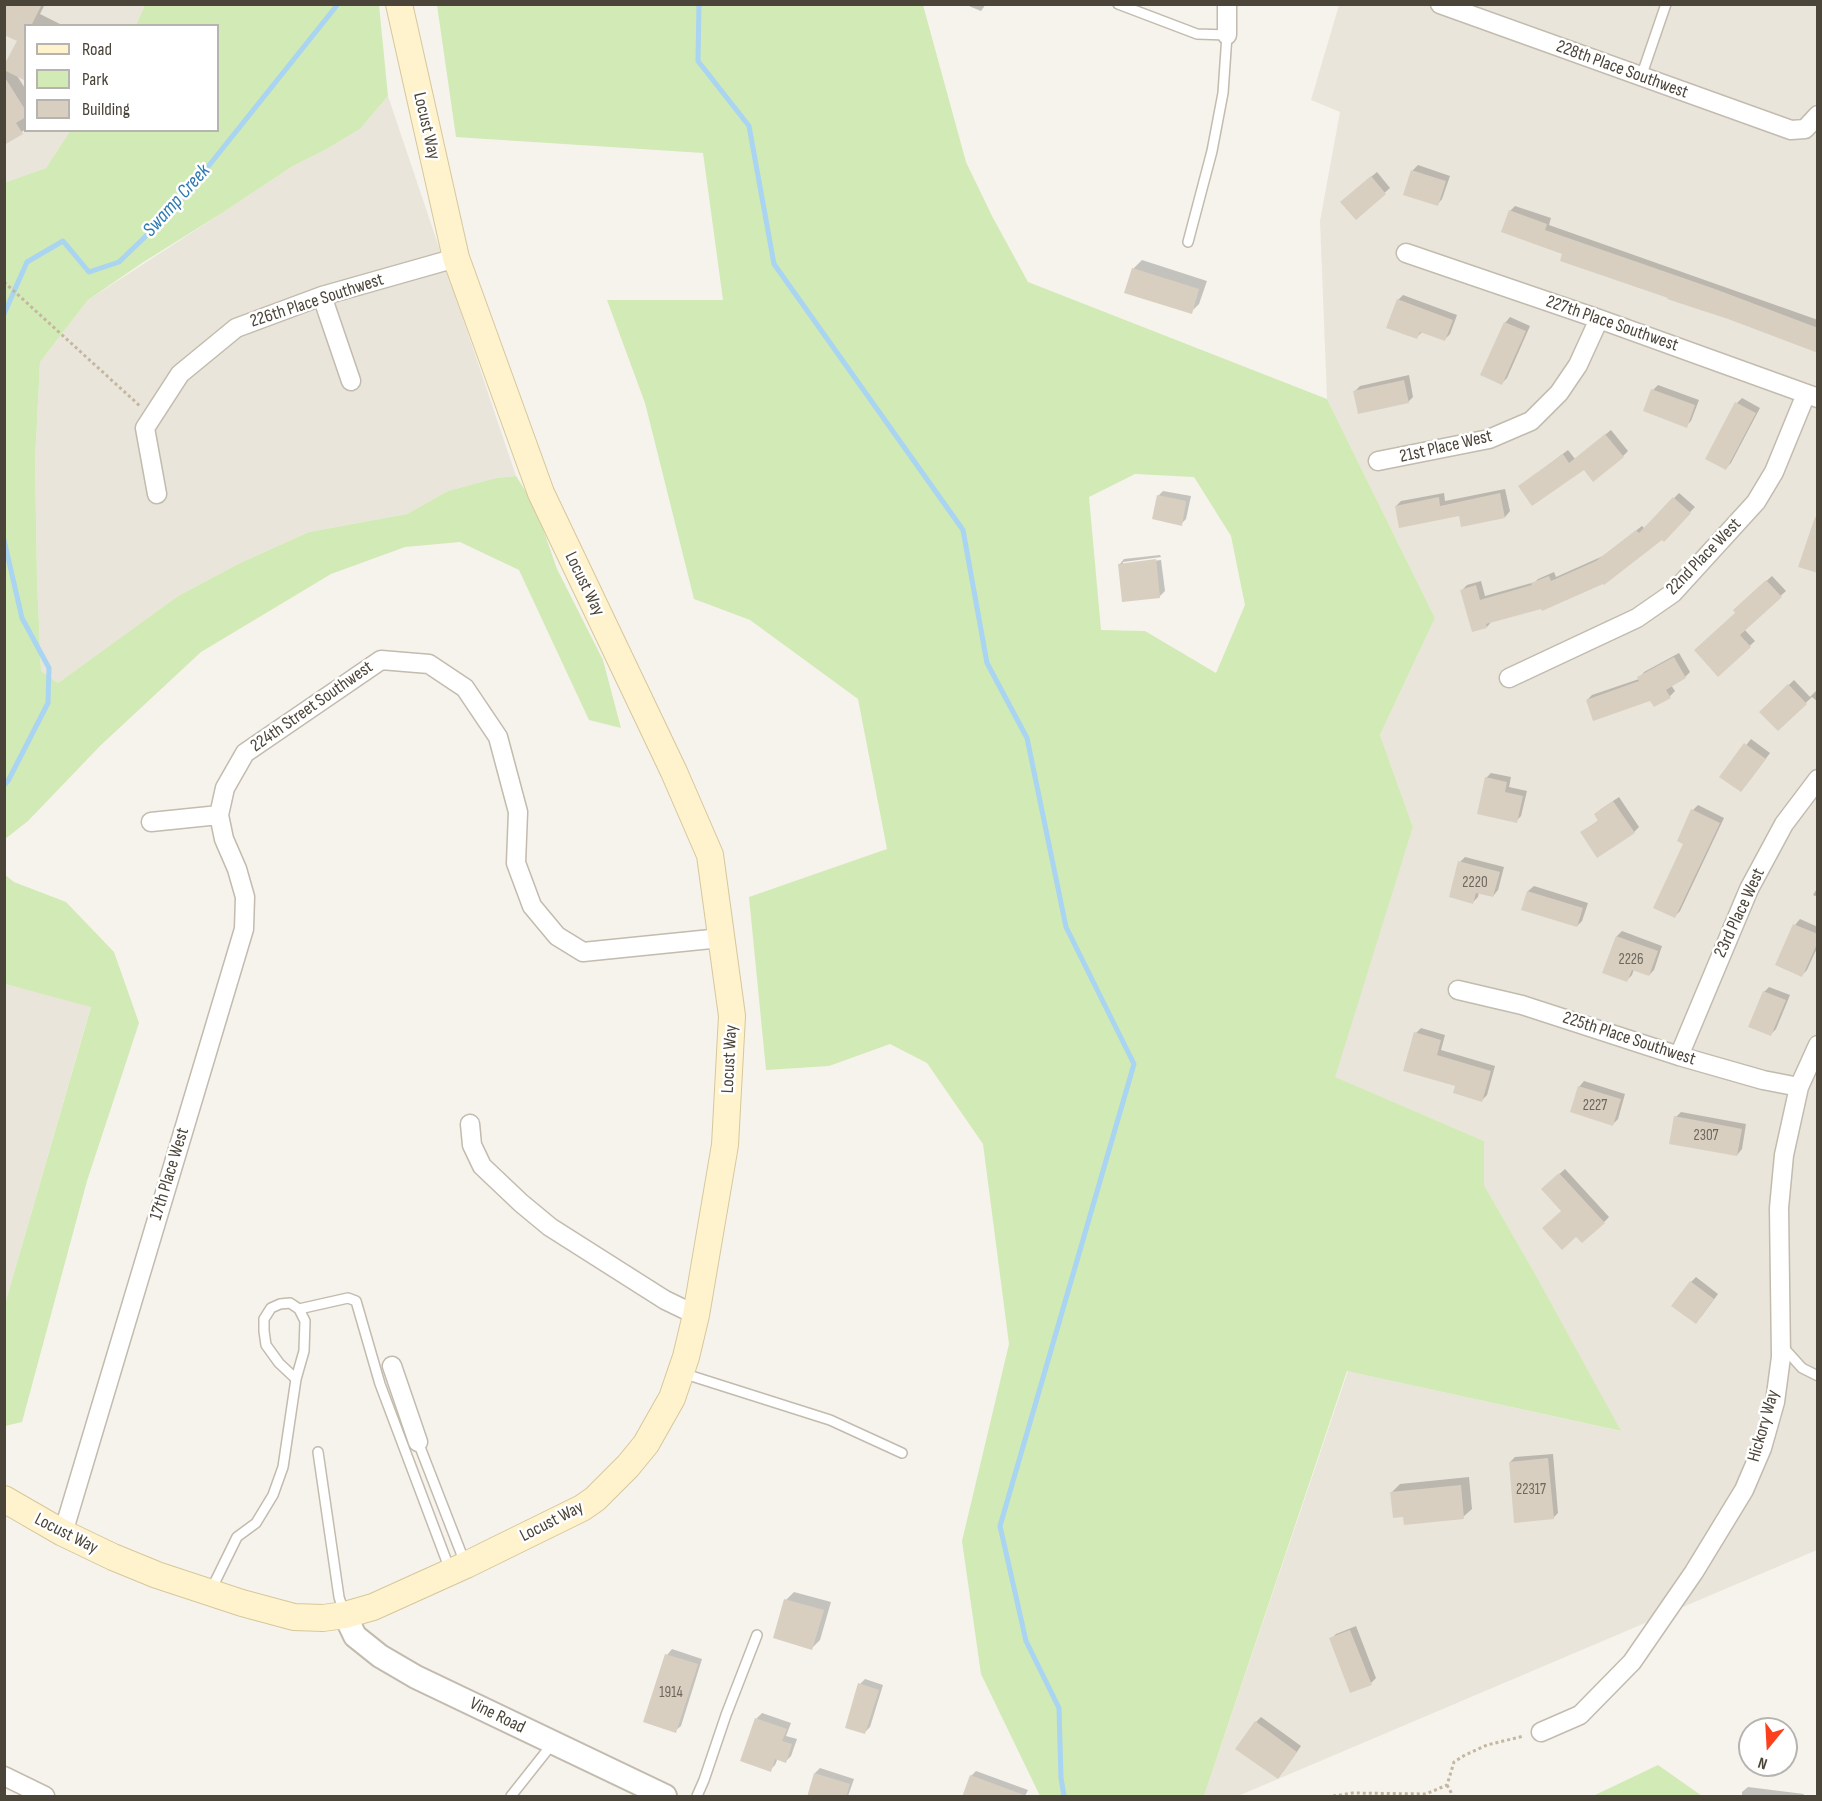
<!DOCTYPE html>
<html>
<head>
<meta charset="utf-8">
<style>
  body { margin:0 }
  #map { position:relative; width:1822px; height:1801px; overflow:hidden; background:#f6f3ec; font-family:"Sofia Sans Condensed",sans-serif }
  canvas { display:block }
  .frame { position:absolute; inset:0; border:6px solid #4b4439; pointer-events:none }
  .legend { position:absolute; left:24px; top:24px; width:195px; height:108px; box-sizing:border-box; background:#fff; border:2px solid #b7b4b0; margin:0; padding:8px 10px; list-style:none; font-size:18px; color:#4b4439 }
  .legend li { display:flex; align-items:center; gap:12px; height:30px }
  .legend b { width:30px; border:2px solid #b7b4b0 }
  .north { position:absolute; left:1738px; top:1717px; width:60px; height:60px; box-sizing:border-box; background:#fff; border:2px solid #b7b4b0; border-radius:50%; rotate:198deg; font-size:16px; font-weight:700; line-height:24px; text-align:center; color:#4b4439 }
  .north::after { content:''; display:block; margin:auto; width:21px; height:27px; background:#fc3f1d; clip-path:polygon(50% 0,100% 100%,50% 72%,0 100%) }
</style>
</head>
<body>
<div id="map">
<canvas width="1822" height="1801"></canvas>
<div class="frame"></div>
<ul class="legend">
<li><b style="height:8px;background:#fff3cd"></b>Road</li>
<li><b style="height:16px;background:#d2eab5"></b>Park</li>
<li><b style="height:16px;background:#d8cfc1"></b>Building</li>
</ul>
<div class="north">N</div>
</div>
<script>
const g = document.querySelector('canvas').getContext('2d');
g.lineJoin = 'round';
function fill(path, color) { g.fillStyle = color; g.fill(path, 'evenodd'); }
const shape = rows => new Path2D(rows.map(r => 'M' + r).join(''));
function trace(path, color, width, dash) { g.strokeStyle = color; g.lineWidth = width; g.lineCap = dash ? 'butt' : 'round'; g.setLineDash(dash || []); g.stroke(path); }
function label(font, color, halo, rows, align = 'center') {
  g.font = font + ' "Sofia Sans Condensed",sans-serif'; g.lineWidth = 5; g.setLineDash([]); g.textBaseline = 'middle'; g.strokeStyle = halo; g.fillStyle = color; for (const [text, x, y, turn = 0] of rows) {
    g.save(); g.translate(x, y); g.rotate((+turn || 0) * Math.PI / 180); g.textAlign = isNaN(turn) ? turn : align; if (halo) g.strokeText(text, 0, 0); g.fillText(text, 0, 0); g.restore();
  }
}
const residential = shape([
  [5,5,145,5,136,25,26,26,26,130,70,131,46,168,5,183],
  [1339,5,1817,5,1817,1550,1238,1796,1204,1796,1348,1371,1620,1431,1534,1272,1484,1185,1484,1141,1334,1077,1413,827,1380,735,1435,618,1327,399,1320,221,1340,112,1311,100],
  [388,96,516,476,496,478,448,491,407,514,309,532,240,563,178,596,58,683,41,671,37,580,35,461,40,362,88,300,222,213,293,166,325,150,360,129],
  [5,984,91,1006,5,1304]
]);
const green = shape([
  [145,5,379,5,388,96,360,129,325,150,293,166,222,213,142,263,88,300,40,362,35,461,37,580,41,671,58,683,178,596,240,563,309,532,407,514,448,491,496,478,516,476,535,506,557,569,603,660,621,728,589,720,519,570,460,542,405,547,331,574,201,652,101,745,28,821,5,839,4,183,46,168,70,131,218,130,218,26,136,25],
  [437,5,923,5,966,162,992,216,1028,282,1327,399,1435,618,1380,735,1413,827,1335,1077,1484,1141,1484,1185,1534,1272,1621,1431,1347,1371,1204,1796,1040,1796,981,1674,962,1541,1009,1344,983,1144,927,1063,890,1044,829,1066,766,1070,749,897,887,849,858,699,750,620,694,599,645,403,607,300,723,300,703,153,456,137],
  [1135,474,1194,477,1231,536,1245,605,1216,673,1145,631,1101,630,1089,497],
  [4,874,14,882,66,902,114,952,139,1023,87,1181,22,1422,5,1426,5,1304,91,1007,5,984],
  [1658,1765,1702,1796,1593,1796]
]);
const shadow = shape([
  [4,4,45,4,40,14,64,26,26,26,16,74,26,90,26,115,24,116,26,129,4,143,4,71,19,40],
  [964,4,986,4,981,11],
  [1418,165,1450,176,1442,199,1437,205,1405,194,1413,170],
  [1377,172,1390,188,1356,218,1347,197],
  [1515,206,1551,218,1549,225,1818,320,1818,351,1564,253,1510,211],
  [1142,260,1207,281,1199,304,1191,312,1126,292,1134,268],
  [1403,295,1457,315,1450,334,1445,339,1423,331,1417,337,1398,300],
  [1510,317,1530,326,1507,378,1502,383,1505,323],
  [1409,375,1413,397,1408,402,1355,391,1360,386],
  [1658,385,1699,400,1691,421,1686,426,1653,390],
  [1742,398,1760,408,1731,463,1726,468,1707,458,1737,403],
  [1611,430,1628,451,1623,456,1520,486,1568,450,1575,459],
  [1505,489,1510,511,1505,517,1460,514,1396,506,1401,501,1444,493,1445,501],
  [1163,491,1191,496,1186,519,1181,524,1158,496],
  [1679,493,1695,507,1663,540,1662,538,1492,621,1487,627,1462,590,1467,585,1481,581,1485,596,1535,582,1538,579,1554,572,1556,577,1603,556,1642,526,1645,529],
  [1160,555,1161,557,1123,562,1123,565,1161,560,1165,591,1159,597,1119,565,1124,559],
  [1772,576,1786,591,1744,629,1755,641,1718,675,1740,605],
  [1679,653,1690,672,1685,677,1671,685,1675,691,1670,696,1651,699,1587,700,1592,695,1639,679,1644,672],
  [1794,680,1810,697,1818,689,1818,702,1812,697,1778,729,1761,712],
  [1751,739,1770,753,1746,785,1722,776],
  [1491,773,1511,777,1509,787,1527,791,1521,816,1516,821,1486,778],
  [1619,797,1639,827,1634,832,1582,832,1599,820,1596,814,1601,809],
  [1698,805,1724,818,1680,911,1675,916,1685,844,1693,810],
  [1465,857,1504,867,1498,890,1493,896,1479,892,1478,897,1473,902,1460,862],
  [1534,886,1588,903,1582,921,1577,926,1523,909,1528,891],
  [1818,887,1818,897,1813,895],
  [1800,919,1818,927,1818,946,1807,970,1802,975,1777,964,1795,925],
  [1622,931,1662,946,1654,970,1649,975,1634,969,1632,975,1627,980,1604,972,1617,936],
  [1769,987,1790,995,1776,1029,1771,1034,1764,992],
  [1421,1028,1445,1035,1441,1050,1495,1066,1487,1095,1482,1100,1457,1085,1416,1033],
  [1584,1081,1625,1094,1618,1119,1613,1124,1579,1087],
  [1681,1112,1746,1124,1742,1149,1737,1155,1676,1117],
  [1565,1169,1609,1217,1604,1222,1563,1211,1543,1189],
  [1696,1277,1718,1294,1701,1317,1691,1282],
  [1553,1454,1558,1513,1553,1518,1510,1462,1515,1457],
  [1469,1477,1472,1509,1463,1517,1405,1515,1392,1492,1400,1484],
  [794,1592,831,1602,820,1640,812,1648,786,1600],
  [1356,1626,1376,1678,1371,1683,1331,1639,1336,1634],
  [672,1649,702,1659,681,1726,675,1731,667,1655],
  [865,1679,883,1685,870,1727,865,1732,860,1684],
  [762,1713,791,1723,786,1736,797,1739,791,1756,786,1761,778,1758,775,1765,770,1770,742,1760,757,1718],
  [1261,1717,1301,1746,1283,1772,1256,1722],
  [820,1768,854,1779,848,1796,808,1796,815,1773],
  [976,1771,1028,1790,1025,1796,964,1796,971,1776],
  [1748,1787,1804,1794,1803,1796,1742,1796,1742,1792]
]);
const stream = shape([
  [699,4,698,61,749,126,774,264,963,530,987,663,1027,738,1066,927,1134,1064,1000,1526,1026,1641,1059,1708,1061,1778,1064,1796],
  [4,314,27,262,63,241,89,272,119,262,175,208,338,4],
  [4,540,22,618,49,668,48,703,8,781,4,785]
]);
const building = shape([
  [4,4,42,4,31,26,26,26,26,81,4,70,4,65,17,41,4,35],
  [4,76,26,111,26,117,16,123,23,134,4,145],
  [1411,170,1446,181,1438,206,1403,195],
  [1371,176,1386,194,1356,220,1340,202],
  [1509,210,1547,224,1545,230,1715,289,1818,328,1818,353,1728,319,1667,299,1668,298,1560,261,1562,254,1501,232],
  [1132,268,1199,289,1192,314,1124,293],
  [1397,299,1453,320,1445,341,1420,332,1417,339,1386,328],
  [1504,322,1526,331,1502,385,1480,375],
  [1404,380,1409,403,1358,414,1353,391],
  [1651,389,1695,405,1687,428,1643,411],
  [1735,402,1756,413,1726,470,1705,459],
  [1605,434,1624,457,1593,482,1584,470,1532,506,1518,486,1563,454,1569,463],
  [1500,493,1505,518,1461,527,1459,516,1399,528,1395,506,1439,497,1440,506],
  [1157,495,1186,501,1182,526,1152,519],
  [1673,497,1691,513,1664,542,1662,540,1604,585,1603,584,1542,611,1541,609,1486,624,1487,628,1472,632,1460,590,1476,585,1480,600,1532,585,1531,583,1549,576,1551,581,1596,561,1636,530,1639,533],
  [1815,517,1818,518,1818,573,1798,567],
  [1156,559,1160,598,1122,602,1118,564],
  [1766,580,1782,597,1740,635,1751,647,1718,677,1694,650,1735,613,1733,610],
  [1674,657,1686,678,1666,690,1671,698,1654,707,1650,701,1593,721,1586,700,1639,681,1637,677],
  [1788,684,1807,704,1778,731,1759,712],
  [1744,743,1766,759,1741,792,1719,777],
  [1485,777,1507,782,1505,792,1523,796,1517,823,1477,814],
  [1613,801,1635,833,1597,858,1580,832,1598,821,1594,814],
  [1691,809,1720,823,1675,918,1653,908,1683,844,1677,841],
  [1458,861,1500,872,1493,897,1476,893,1473,904,1449,897],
  [1527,891,1583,908,1577,927,1521,910],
  [1793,924,1818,934,1818,942,1802,977,1775,965],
  [1616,936,1658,951,1649,976,1632,970,1627,982,1602,973],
  [1763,991,1786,1000,1771,1036,1748,1027],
  [1414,1032,1441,1040,1437,1055,1491,1071,1482,1102,1453,1093,1455,1086,1403,1071],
  [1578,1086,1621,1099,1613,1126,1570,1112],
  [1674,1116,1742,1129,1737,1156,1669,1144],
  [1559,1173,1605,1223,1582,1243,1576,1237,1562,1250,1542,1228,1561,1211,1541,1189],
  [1690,1281,1714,1299,1696,1324,1671,1306],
  [1548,1458,1554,1519,1514,1523,1509,1462],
  [1461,1485,1464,1519,1404,1525,1403,1517,1393,1518,1390,1492],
  [784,1599,824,1610,812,1650,773,1638],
  [1350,1630,1372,1685,1350,1693,1329,1638],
  [665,1654,698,1664,676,1733,643,1722],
  [858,1683,879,1690,865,1734,845,1728],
  [755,1718,787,1729,782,1741,792,1744,786,1763,775,1759,771,1772,740,1761],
  [1255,1721,1297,1752,1278,1779,1235,1749],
  [814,1773,850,1784,846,1797,807,1797],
  [970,1775,1024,1795,1024,1797,962,1797]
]);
const path = shape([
  [4,282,140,406],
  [1447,1785,1453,1796],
  [1333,1796,1353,1793,1426,1794,1447,1785,1454,1762,1465,1755,1487,1745,1524,1736]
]);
const service = shape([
  [1118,4,1197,34,1227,35,1223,93,1212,151,1188,242],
  [1641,77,1666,4],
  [299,1309,348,1298,356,1301,380,1384,450,1570],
  [1783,1347,1802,1368,1818,1376],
  [682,1373,830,1420,902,1453],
  [418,1442,465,1563],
  [318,1452,339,1597,344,1613],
  [211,1590,237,1537,256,1523,273,1495,283,1467,296,1379,304,1351,305,1321,299,1309,290,1303,280,1304,271,1308,264,1319,264,1331,266,1345,279,1363,296,1379],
  [511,1796,553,1743],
  [697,1796,704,1780,726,1715,757,1635]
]);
const minor = shape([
  [1440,4,1791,130,1805,129,1818,115],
  [1227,35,1227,4],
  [1406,253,1599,319,1818,398],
  [322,296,351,381],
  [1378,461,1489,439,1531,421,1559,393,1578,365,1599,319],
  [157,494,145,428,180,374,236,328,322,296,456,258],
  [1509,678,1637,618,1673,593,1756,502,1774,472,1806,394],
  [151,822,219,815],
  [1458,990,1522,1005,1679,1056,1763,1080,1799,1087],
  [1679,1056,1749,889,1784,824,1818,779],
  [470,1124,472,1145,482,1166,521,1203,550,1227,665,1300,696,1315],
  [392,1366,418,1442],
  [63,1533,244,929,245,897,237,869,224,839,219,815,225,788,245,753,381,660,429,664,465,688,498,737,518,812,516,863,532,906,557,936,583,952,721,938],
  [1541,1732,1580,1715,1632,1662,1694,1572,1744,1490,1762,1448,1775,1402,1781,1357,1779,1208,1784,1155,1799,1087,1818,1045],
  [4,1776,45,1796]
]);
const tertiary = shape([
  [345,1615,355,1636,380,1656,416,1677,665,1796]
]);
const secondary = shape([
  [4,1499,63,1533,113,1557,157,1575,242,1603,294,1617,323,1618,345,1615,373,1607,466,1565,582,1508,595,1499,628,1466,646,1444,672,1398,686,1357,696,1315,725,1145,732,1016,710,855,674,772,541,493,456,258,399,4]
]);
const numberNames = [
  ["2220",1475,883],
  ["2226",1631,960],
  ["2227",1595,1106],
  ["2307",1706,1136],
  ["22317",1531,1490],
  ["1914",671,1693]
];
const streetNames = [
  ["228th Place Southwest",1622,70,20],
  ["Locust Way",426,126,77],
  ["226th Place Southwest",317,301,-18],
  ["227th Place Southwest",1612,324,19],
  ["21st Place West",1446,447,-13],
  ["22nd Place West",1704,557,-46],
  ["Locust Way",584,584,64],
  ["224th Street Southwest",312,707,-35],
  ["23rd Place West",1740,913,-65],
  ["225th Place Southwest",1629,1039,18],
  ["Locust Way",730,1059,-87],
  ["17th Place West",170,1174,-73],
  ["Hickory Way",1764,1426,-74],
  ["Locust Way",552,1522,-27],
  ["Locust Way",66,1534,27],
  ["Vine Road",497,1716,26]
];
const waterNames = [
  ["Swamp Creek",177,201,-48]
];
fill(residential, '#eae5da');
fill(green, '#d2eab5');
fill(shadow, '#0003');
trace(stream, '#a9d4f2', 5);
fill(building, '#d8cfc1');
trace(service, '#c2bbae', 12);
trace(minor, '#c2bbae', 21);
trace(tertiary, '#c2bbae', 26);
trace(secondary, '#d6c79b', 28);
trace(path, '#c4b79f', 3, [3, 3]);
trace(service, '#fff', 9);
trace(minor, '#fff', 18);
trace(tertiary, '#fff', 22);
trace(secondary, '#fff3cd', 26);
label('15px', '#6e675b', null, numberNames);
label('18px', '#4b4439', '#fff', streetNames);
label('italic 20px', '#2e7ab2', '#fff', waterNames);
</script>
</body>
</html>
